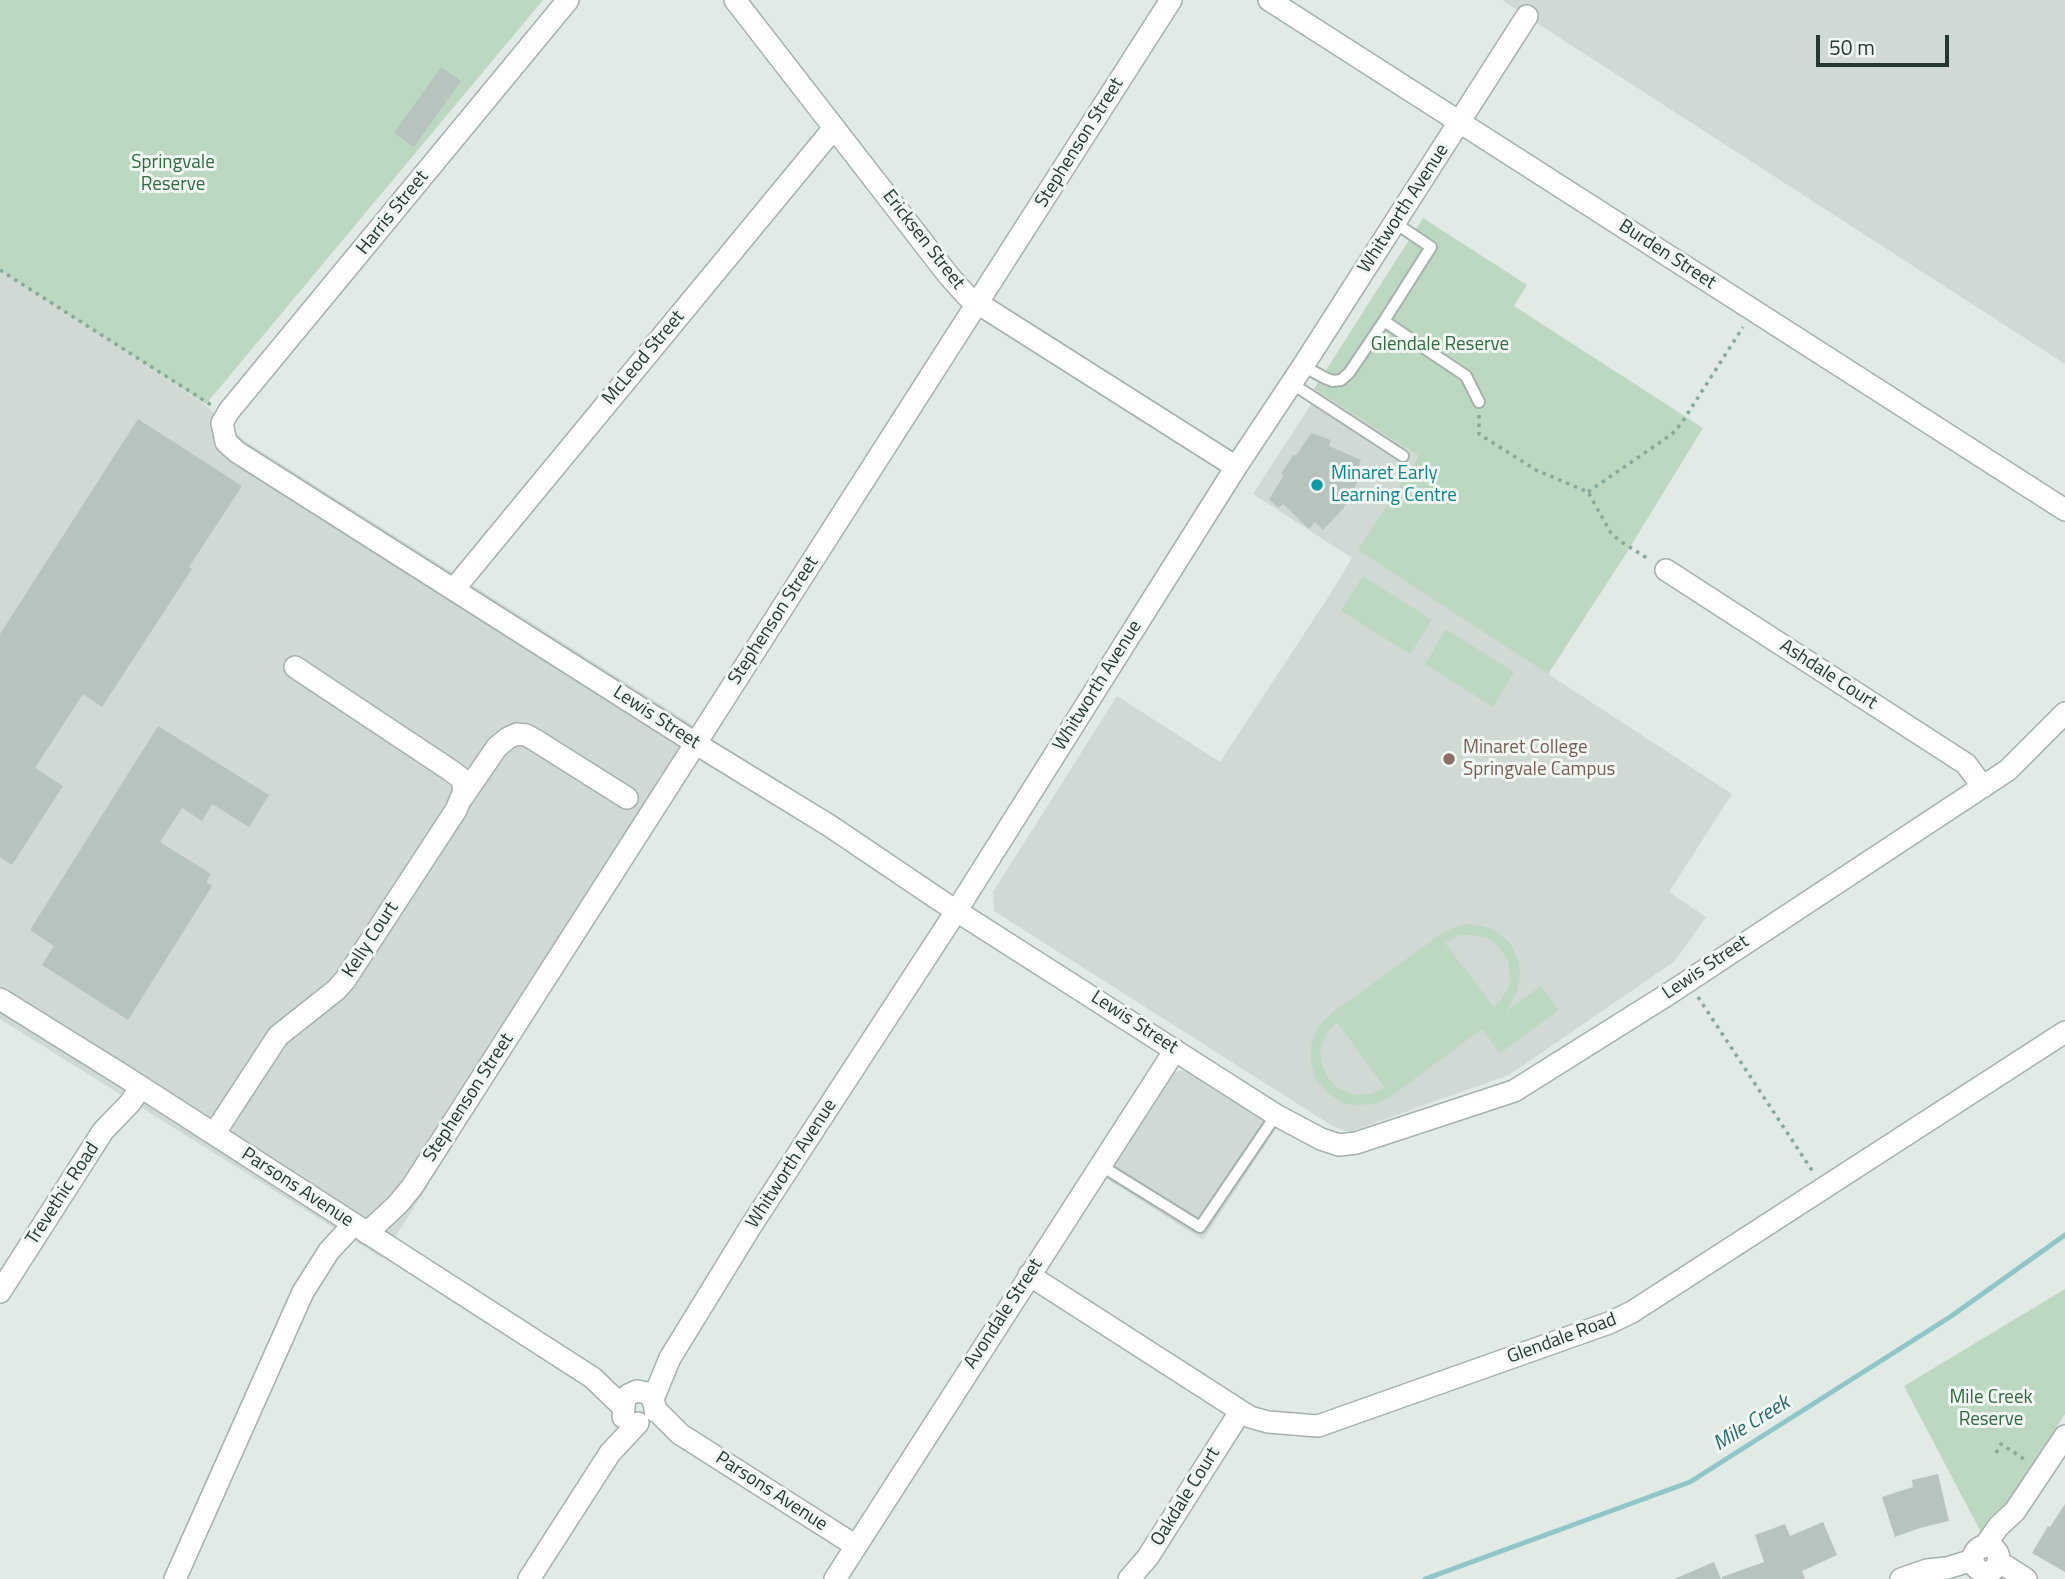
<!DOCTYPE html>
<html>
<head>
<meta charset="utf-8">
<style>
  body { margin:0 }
  #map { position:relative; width:2065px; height:1579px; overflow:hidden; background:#e1eae5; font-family:"Titillium Web",sans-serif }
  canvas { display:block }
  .scale { position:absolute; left:1816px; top:35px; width:133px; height:32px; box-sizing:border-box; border:4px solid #243831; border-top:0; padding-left:9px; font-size:21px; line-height:24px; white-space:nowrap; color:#243831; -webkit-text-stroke:5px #f1f7f3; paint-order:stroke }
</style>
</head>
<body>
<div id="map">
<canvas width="2065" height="1579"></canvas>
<div class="scale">50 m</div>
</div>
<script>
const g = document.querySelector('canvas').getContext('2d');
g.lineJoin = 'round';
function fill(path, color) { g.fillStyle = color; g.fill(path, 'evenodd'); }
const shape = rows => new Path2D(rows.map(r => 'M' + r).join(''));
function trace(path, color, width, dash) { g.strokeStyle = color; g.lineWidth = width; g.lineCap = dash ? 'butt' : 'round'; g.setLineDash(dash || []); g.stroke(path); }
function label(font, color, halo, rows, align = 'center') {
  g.font = font + ' "Titillium Web",sans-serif'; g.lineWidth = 6; g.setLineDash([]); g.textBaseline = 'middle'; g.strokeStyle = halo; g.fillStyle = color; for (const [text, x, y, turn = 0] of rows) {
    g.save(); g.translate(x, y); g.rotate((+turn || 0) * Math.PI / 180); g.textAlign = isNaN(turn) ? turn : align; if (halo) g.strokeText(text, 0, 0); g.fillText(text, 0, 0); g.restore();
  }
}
const built = shape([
  [1502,0,2065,0,2065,364,1543,27],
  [0,269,204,404,245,441,712,737,382,1258,0,1019],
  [1319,392,1419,456,1627,552,1548,674,1732,794,1669,892,1706,917,1675,961,1509,1075,1349,1132,1334,1127,994,911,993,892,1117,696,1220,762,1331,593,1352,558,1253,494],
  [1187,1070,1277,1127,1203,1240,1104,1177,1170,1075,1178,1071]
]);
const green = shape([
  [0,0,543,0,206,404,0,270],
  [1423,218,1527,285,1514,306,1703,428,1627,552,1548,674,1358,550,1419,456,1314,389],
  [1363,576,1432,620,1410,654,1341,611],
  [1446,629,1514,672,1493,707,1425,664],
  [1468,924,1483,926,1496,931,1510,943,1515,953,1519,962,1520,977,1517,992,1506,1011,1541,986,1559,1010,1500,1053,1482,1029,1390,1097,1376,1104,1352,1105,1343,1103,1329,1094,1316,1080,1311,1063,1311,1045,1319,1026,1332,1013,1441,934,1454,927],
  [1460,935,1473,935,1488,938,1499,947,1508,960,1510,975,1508,988,1502,999,1494,1007,1445,943],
  [1337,1022,1384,1087,1384,1088,1370,1094,1356,1095,1338,1088,1328,1078,1322,1065,1320,1051,1326,1033],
  [2065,1289,2065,1414,1984,1538,1904,1386]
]);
const stream = shape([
  [1425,1579,1690,1482,1950,1317,2065,1235]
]);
const building = shape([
  [441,67,461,81,414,147,394,133],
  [138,419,242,486,189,567,192,569,102,707,83,694,35,768,63,786,12,865,0,857,0,634],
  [1311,433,1331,440,1329,446,1361,460,1358,468,1362,469,1352,495,1342,510,1323,530,1315,522,1309,529,1283,504,1279,508,1269,499,1284,475,1281,474,1294,454,1296,456],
  [158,726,269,795,249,827,212,804,202,821,182,808,160,842,211,874,206,882,212,886,128,1020,42,965,54,946,30,930],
  [1938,1474,1949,1521,1920,1528,1895,1537,1882,1497,1913,1487,1912,1480],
  [2065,1504,2065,1572,2032,1553,2048,1526,2050,1527],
  [1823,1522,1837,1555,1802,1571,1805,1579,1722,1579,1722,1577,1764,1562,1755,1535,1785,1524,1790,1536],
  [1714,1562,1721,1579,1674,1579]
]);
const path = shape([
  [0,270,211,405],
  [1479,415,1479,434,1536,470,1588,492,1611,533,1620,541,1650,560],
  [1588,492,1672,434,1681,424,1743,327],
  [1698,997,1813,1172],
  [1996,1453,2001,1444,2027,1461]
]);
const service = shape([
  [1384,321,1466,376,1479,402],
  [1303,366,1325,378,1333,381,1341,380,1349,373,1384,321,1431,247,1395,223],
  [1291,383,1403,456],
  [1100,1165,1200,1227,1276,1115]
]);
const minor = shape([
  [568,0,229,411,222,423,226,442,237,452,711,753,830,826,941,901,1276,1115,1321,1139,1339,1145,1356,1143,1514,1091,1670,993,2008,770,2065,713],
  [735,0,949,276,968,297,1236,467],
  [1269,0,2065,510],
  [1666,570,1966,764,1983,787],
  [454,589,834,128],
  [462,798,497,747,508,738,517,734,526,735,535,740,627,798],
  [0,999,127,1078,593,1378,623,1407],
  [214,1134,278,1036,336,990,345,980,456,810,464,791,462,779,450,770,295,667],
  [367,1233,398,1204,412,1187,1171,0],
  [1029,1275,1250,1417,1268,1422,1318,1426,1609,1323,1632,1312,2065,1032],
  [0,1292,103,1131,130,1103,141,1087],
  [653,1399,670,1358,751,1226,957,910,1236,467,1303,366,1527,16],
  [655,1409,680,1434,856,1546],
  [623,1417,625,1399,628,1395,637,1391,647,1393,651,1396,655,1406,655,1411],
  '1973 1559a13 13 0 1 1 26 0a13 13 0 1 1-26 0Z',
  [1984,1547,1998,1527,2015,1511,2065,1436],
  [1998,1561,2026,1579],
  [175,1579,303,1292,329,1251,354,1224],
  [529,1579,610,1453,638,1423],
  [835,1579,1175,1050],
  [1129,1579,1148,1557,1240,1412],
  [1901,1579,1927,1570,1947,1568,1973,1560]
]);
const markers = [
  [1317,485,7,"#0f9aa8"],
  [1449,759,7,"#8d6e63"]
];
const streetNames = [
  ["Stephenson Street",1080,143,-58],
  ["Whitworth Avenue",1404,209,-57],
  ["Harris Street",393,213,-51],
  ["Ericksen Street",923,240,52],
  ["Burden Street",1667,255,33],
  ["McLeod Street",644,358,-50],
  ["Stephenson Street",774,621,-57],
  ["Ashdale Court",1828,675,33],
  ["Whitworth Avenue",1098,686,-58],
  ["Lewis Street",656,718,33],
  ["Kelly Court",371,940,-57],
  ["Lewis Street",1706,968,-34],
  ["Lewis Street",1134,1023,33],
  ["Stephenson Street",469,1098,-57],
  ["Whitworth Avenue",792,1164,-57],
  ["Parsons Avenue",297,1188,33],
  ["Trevethic Road",63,1194,-57],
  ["Avondale Street",1004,1314,-57],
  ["Glendale Road",1562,1339,-20],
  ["Parsons Avenue",771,1492,33],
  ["Oakdale Court",1186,1497,-58]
];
const parkNames = [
  ["Springvale",173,163],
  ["Reserve",173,185],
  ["Glendale Reserve",1440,345],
  ["Mile Creek",1991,1398],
  ["Reserve",1991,1420]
];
const cultureNames = [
  ["Minaret Early",1331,474],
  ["Learning Centre",1331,496]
];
const educationNames = [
  ["Minaret College",1463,748],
  ["Springvale Campus",1463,770]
];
const waterNames = [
  ["Mile Creek",1752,1424,-32]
];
fill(built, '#d0d9d4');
fill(green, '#bdd8c1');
trace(stream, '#90c6c8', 5);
fill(building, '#b7c4be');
trace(service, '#a5b1ab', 14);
trace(minor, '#a5b1ab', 24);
trace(path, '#86a99a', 3.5, [3.5, 5]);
trace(service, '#fff', 10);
trace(minor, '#fff', 21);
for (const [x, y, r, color] of markers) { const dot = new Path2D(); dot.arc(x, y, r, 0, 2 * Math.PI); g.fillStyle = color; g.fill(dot); trace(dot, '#f1f7f3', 2.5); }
label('19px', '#243831', '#f1f7f3', streetNames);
label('19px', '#336a42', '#f1f7f3', parkNames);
label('19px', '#0d838f', '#f1f7f3', cultureNames, 'left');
label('19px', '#785e54', '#f1f7f3', educationNames, 'left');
label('italic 21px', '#25696d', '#f1f7f3', waterNames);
</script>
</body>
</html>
